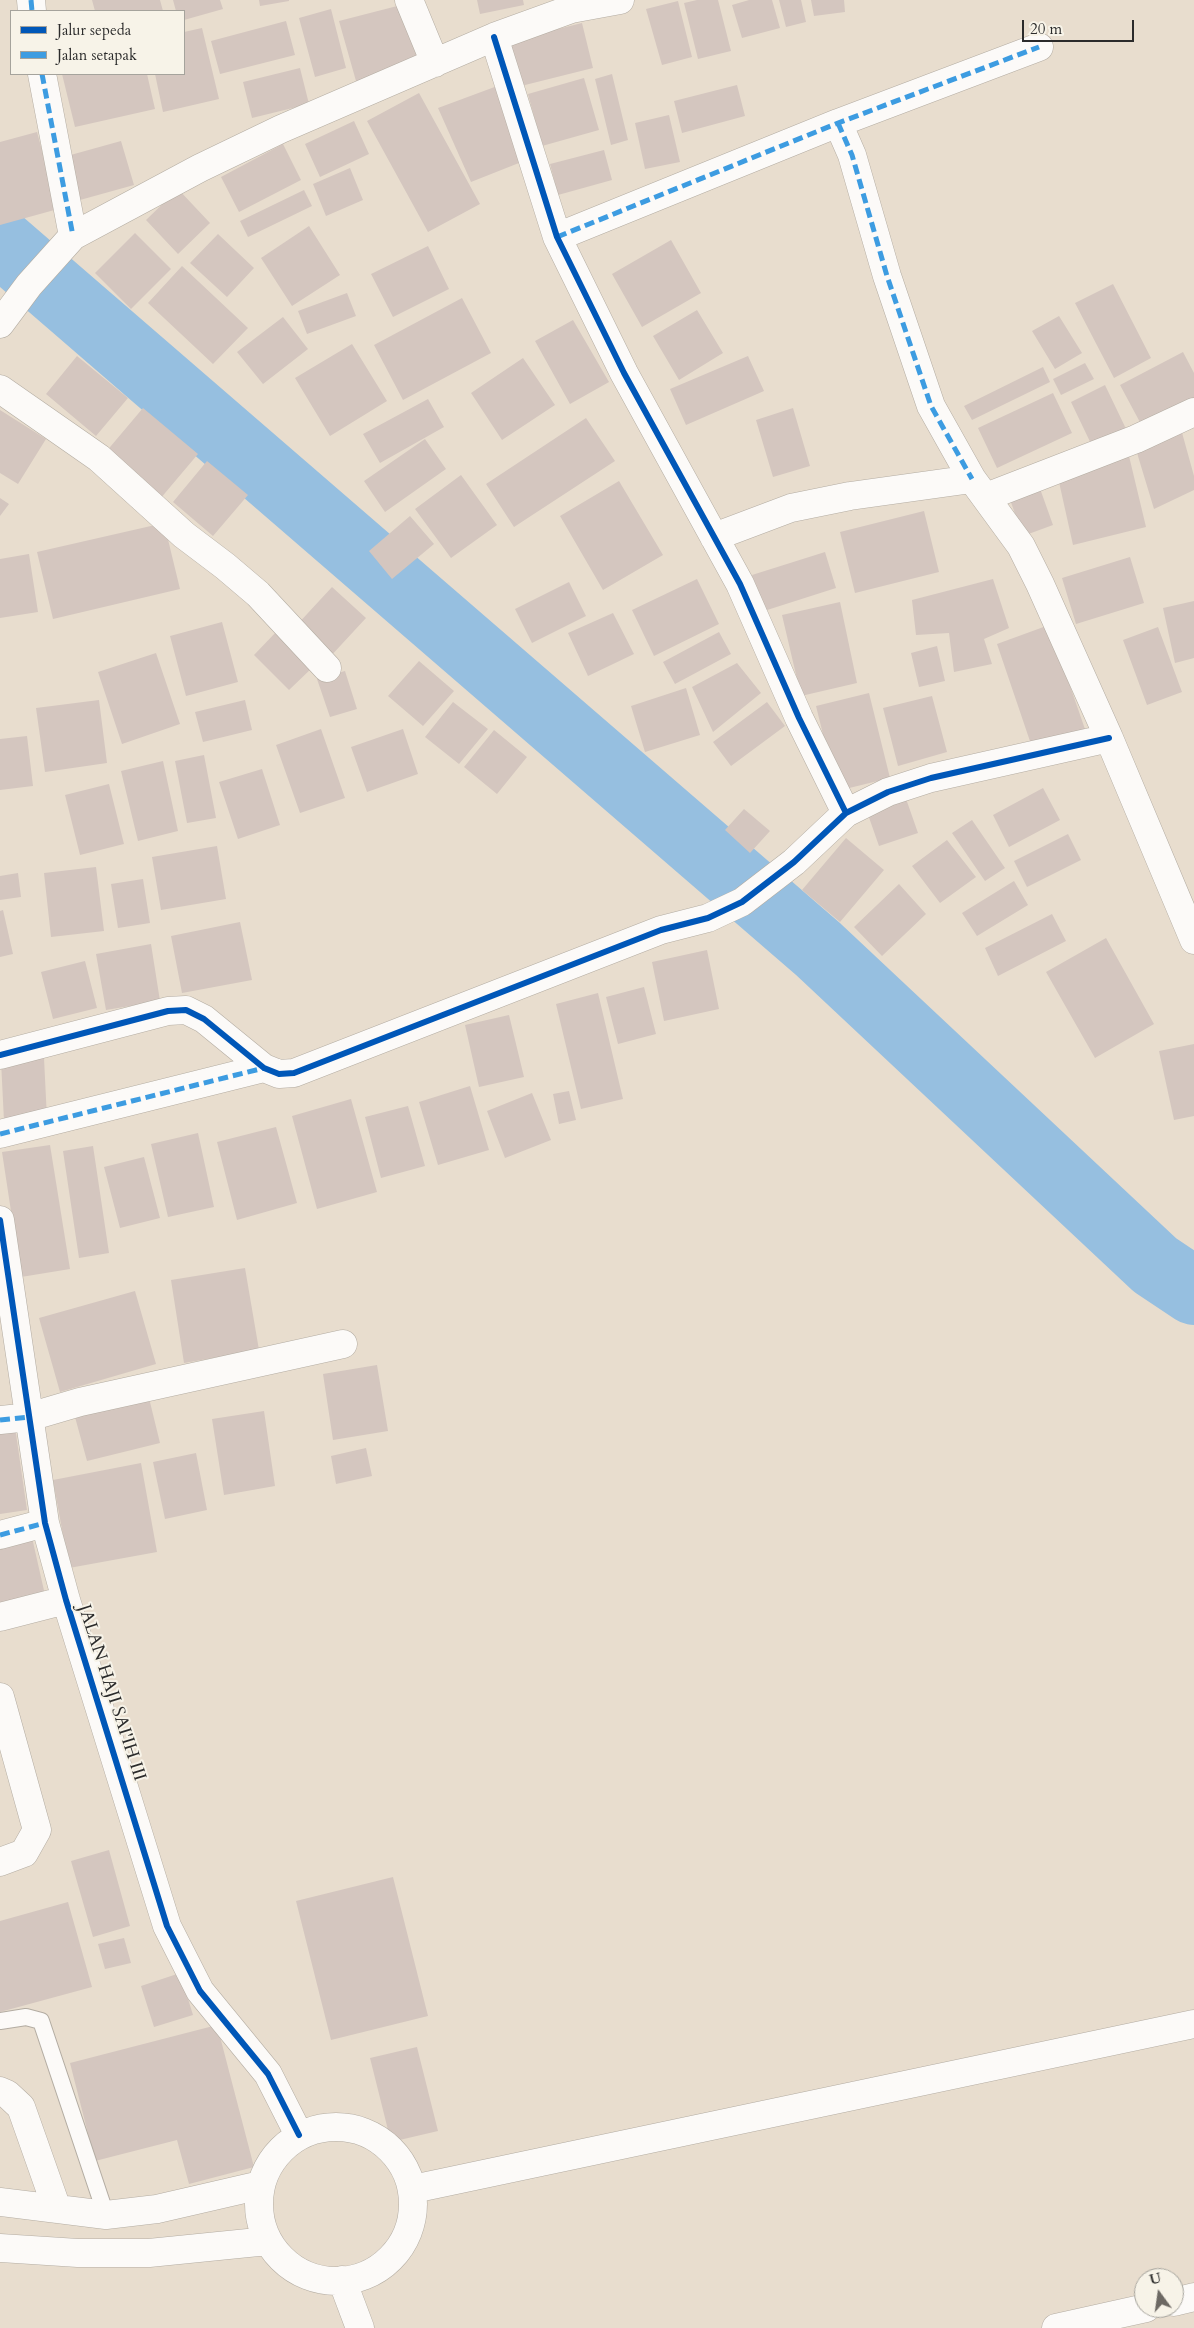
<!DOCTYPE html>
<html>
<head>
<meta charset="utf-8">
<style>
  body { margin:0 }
  #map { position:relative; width:1194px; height:2328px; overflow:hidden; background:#e8ddce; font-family:Cardo,serif }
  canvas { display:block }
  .legend { position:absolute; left:10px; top:10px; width:175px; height:65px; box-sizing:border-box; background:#f7f3e8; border:1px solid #a5a39c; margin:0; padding:6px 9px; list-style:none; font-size:15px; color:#2b2b2b }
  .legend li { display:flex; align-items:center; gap:10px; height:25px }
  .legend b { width:25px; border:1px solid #a5a39c }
  .north { position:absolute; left:1134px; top:2268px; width:50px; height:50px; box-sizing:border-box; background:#f7f3e8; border:1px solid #a5a39c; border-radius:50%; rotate:346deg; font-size:14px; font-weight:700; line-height:20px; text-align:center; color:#2b2b2b }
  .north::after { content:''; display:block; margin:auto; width:18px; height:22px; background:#6d6964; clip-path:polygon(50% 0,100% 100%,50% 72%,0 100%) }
  .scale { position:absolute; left:1022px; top:20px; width:112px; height:22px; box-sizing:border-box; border:2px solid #2b2b2b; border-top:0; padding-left:6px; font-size:15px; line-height:18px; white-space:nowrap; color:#2b2b2b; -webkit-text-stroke:4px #f7f3e8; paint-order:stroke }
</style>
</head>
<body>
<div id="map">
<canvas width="1194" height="2328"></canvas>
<ul class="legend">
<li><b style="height:6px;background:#0057b8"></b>Jalur sepeda</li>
<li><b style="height:6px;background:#3d9ce1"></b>Jalan setapak</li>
</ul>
<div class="north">U</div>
<div class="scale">20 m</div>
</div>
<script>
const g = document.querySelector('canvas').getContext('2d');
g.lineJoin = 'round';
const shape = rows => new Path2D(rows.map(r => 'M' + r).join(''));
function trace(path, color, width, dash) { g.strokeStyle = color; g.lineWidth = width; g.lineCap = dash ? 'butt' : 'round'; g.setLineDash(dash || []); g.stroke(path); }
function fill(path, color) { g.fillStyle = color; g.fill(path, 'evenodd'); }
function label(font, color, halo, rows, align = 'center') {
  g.font = font + ' Cardo,serif'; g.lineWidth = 4; g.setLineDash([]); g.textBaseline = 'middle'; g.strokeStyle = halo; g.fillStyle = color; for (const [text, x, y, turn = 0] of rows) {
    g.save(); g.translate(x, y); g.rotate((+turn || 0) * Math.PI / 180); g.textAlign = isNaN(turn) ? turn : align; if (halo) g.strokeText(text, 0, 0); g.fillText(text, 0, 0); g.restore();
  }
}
const river = shape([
  [0,242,818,949,1155,1265,1194,1291]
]);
const building = shape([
  [92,0,160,0,163,11,95,11],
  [173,0,220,0,223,9,184,20,184,11,176,11],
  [259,0,289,0,289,1,260,6],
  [477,0,523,0,524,5,480,14],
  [697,0,718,0,731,51,698,59,684,3],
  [749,0,772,0,780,28,742,38,732,5],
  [779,0,801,0,806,22,786,27],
  [811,0,844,0,845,12,814,16],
  [678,1,692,57,662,65,646,9],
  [405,4,421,64,356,81,339,21],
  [331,9,346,68,315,77,299,18],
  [286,21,295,55,220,74,211,41],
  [582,23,593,68,521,86,510,41],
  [202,28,219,99,163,112,155,74,184,74,184,32],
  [300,68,309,104,252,118,243,82],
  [62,74,147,74,155,109,75,127],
  [612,74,628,140,611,145,595,79],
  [584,78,599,130,542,146,528,94],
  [500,85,529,159,471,182,438,108],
  [737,85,745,116,682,133,674,101],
  [419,93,480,204,428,232,367,121],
  [669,115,680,162,645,169,635,123],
  [354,121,369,154,320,177,305,144],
  [37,132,58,209,0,225,0,142],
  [121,141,134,185,80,200,67,156],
  [283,144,301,180,239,212,221,177],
  [604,150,612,180,558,195,550,164],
  [350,168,363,200,326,216,313,184],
  [178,189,210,223,178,254,146,220],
  [304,190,312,206,248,237,240,221],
  [309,226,340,275,292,306,261,258],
  [135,233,171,269,131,309,95,273],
  [218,234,254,268,227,297,190,263],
  [671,240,701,293,642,327,612,274],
  [428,246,449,289,393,317,371,274],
  [182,266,248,328,213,364,148,303],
  [1113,284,1151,358,1114,378,1075,303],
  [347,293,356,316,307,334,298,311],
  [462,298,491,353,403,400,374,345],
  [697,310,723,353,679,380,653,336],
  [1059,316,1082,353,1055,369,1032,331],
  [283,317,308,349,263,384,237,352],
  [573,320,609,382,570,404,535,341],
  [352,344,387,401,330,436,295,378],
  [1183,352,1194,373,1194,399,1142,426,1120,385],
  [77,356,128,398,96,436,46,394],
  [748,356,764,391,686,425,670,389],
  [523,358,555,405,502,440,471,393],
  [1085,363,1094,379,1061,395,1053,379],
  [1043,367,1050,382,972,420,964,406],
  [1105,385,1128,433,1094,450,1071,402],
  [1053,393,1072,433,997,468,978,428],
  [428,399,444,427,380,463,363,434],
  [143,408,198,454,160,499,105,453],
  [793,408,810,466,773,477,756,420],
  [0,410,46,439,18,484,0,473],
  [586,418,615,461,514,527,486,484],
  [1181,429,1194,476,1194,490,1154,509,1134,443],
  [425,439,446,469,385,512,364,481],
  [1129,456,1146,527,1073,545,1057,473],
  [207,461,248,495,213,536,173,502],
  [461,475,497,525,451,558,415,509],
  [619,481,663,555,603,590,560,516],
  [1038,483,1053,525,1023,536,1008,494],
  [0,498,9,504,0,516],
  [924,511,939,572,855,593,840,532],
  [410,516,434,544,392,579,369,551],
  [164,523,180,589,53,619,37,552],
  [825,552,836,588,764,611,752,575],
  [29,554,38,612,0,618,0,559],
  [1130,557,1144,603,1076,624,1062,578],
  [697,579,719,624,654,656,632,610],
  [993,579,1009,628,984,639,992,664,954,672,949,633,916,635,912,600],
  [569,582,586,616,532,643,515,609],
  [332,587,366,618,329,658,295,627],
  [1194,601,1194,658,1175,663,1163,608],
  [840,602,857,683,801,696,782,615],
  [613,613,634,654,588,676,568,633],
  [222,622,238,682,186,696,170,636],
  [1049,625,1087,735,1034,753,997,644],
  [1158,627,1182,692,1147,705,1123,640],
  [277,631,313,667,289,690,254,655],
  [719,632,731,654,675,684,663,662],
  [937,646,945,681,919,687,911,653],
  [156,653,180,724,122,744,98,672],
  [419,661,454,691,423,726,388,696],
  [737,663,761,693,713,732,692,687],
  [345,671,357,709,330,717,317,679],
  [686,688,700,735,645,752,631,706],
  [869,693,890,778,837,791,816,706],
  [932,696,947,752,898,766,883,708],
  [99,700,107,763,45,772,36,708],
  [245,700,252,730,203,742,195,712],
  [453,702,488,729,459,764,425,737],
  [767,702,785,726,731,766,713,742],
  [321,729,345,798,300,813,276,745],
  [403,729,418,774,367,792,351,747],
  [494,730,527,757,497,794,464,767],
  [27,736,33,786,0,790,0,739],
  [204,755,216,818,187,823,175,761],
  [163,761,178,831,138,841,121,771],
  [262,769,280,825,238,839,219,782],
  [109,784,124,844,80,855,65,795],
  [1043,788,1060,820,1009,847,993,815],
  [904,793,918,833,879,846,865,806],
  [744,809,770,831,750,853,725,830],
  [972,820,1005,868,985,881,952,833],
  [1068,834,1081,860,1027,887,1014,861],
  [846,838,884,870,840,922,802,890],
  [947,840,976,877,940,903,912,866],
  [217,846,226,899,161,910,152,857],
  [96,867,104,931,51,937,44,873],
  [18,873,21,897,0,900,0,876],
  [143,879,150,923,118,928,111,884],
  [1014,881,1028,905,977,936,962,913],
  [899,884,926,914,882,956,854,927],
  [3,910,13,954,0,957,0,911],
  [1052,914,1066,941,998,976,985,948],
  [240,922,252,980,182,993,171,936],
  [1106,938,1154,1024,1095,1058,1046,972],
  [151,944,160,1001,106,1010,96,954],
  [707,950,719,1009,664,1021,652,962],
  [85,961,97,1008,53,1019,41,972],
  [644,987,656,1034,618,1044,606,997],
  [598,993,623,1099,581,1109,556,1004],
  [509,1015,524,1077,479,1087,465,1025],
  [1194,1044,1194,1116,1174,1120,1159,1051],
  [44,1058,47,1119,4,1121,1,1061],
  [470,1086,489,1150,438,1165,419,1102],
  [569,1091,576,1120,559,1124,553,1094],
  [532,1093,551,1140,505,1158,487,1111],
  [351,1099,377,1192,317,1209,292,1116],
  [408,1106,425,1166,381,1178,365,1117],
  [276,1127,297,1203,237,1220,217,1142],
  [198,1133,214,1207,168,1217,151,1144],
  [50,1145,70,1269,21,1277,2,1152],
  [93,1146,109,1253,79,1258,63,1151],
  [144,1157,160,1218,120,1228,104,1167],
  [245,1268,259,1350,184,1363,171,1280],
  [135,1291,156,1364,60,1392,39,1318],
  [377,1365,388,1431,333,1440,323,1374],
  [149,1398,160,1443,87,1461,75,1417],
  [264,1411,275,1486,224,1495,212,1419],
  [15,1427,27,1510,0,1514,0,1429],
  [366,1448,372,1476,336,1484,331,1456],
  [196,1453,207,1510,165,1519,153,1462],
  [141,1463,157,1552,69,1568,53,1480],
  [31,1533,45,1595,0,1606,0,1540],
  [109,1850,130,1926,93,1937,71,1861],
  [393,1877,428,2016,331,2040,296,1901],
  [68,1902,92,1987,0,2012,0,1921],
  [124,1938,131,1963,105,1969,98,1944],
  [180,1973,193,2015,154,2027,141,1986],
  [217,2025,254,2167,189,2184,177,2140,95,2161,70,2063],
  [417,2047,438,2131,391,2142,370,2058]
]);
const service = shape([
  [0,2021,26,2017,41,2021,106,2215]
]);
const minor = shape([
  [31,0,32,11],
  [409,0,435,63],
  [494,37,557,237,624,373,740,584,799,718,846,813],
  [42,74,73,236],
  [838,123,852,155,887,276,931,406,972,479],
  [557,237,838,123,1039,47],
  [0,324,29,285,73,236,200,168,281,129,494,37,571,9,620,0],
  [0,389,99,458,184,535,225,566,258,594,327,668],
  [986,497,1136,439,1194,412],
  [714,537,791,508,850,496,972,479,1021,546,1040,584,1109,738,1194,940],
  [0,1055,168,1011,186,1010,204,1019,264,1068,279,1074,294,1073,661,930,708,918,742,902,794,862,846,813,888,792,931,778,1109,738],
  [0,1134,264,1068],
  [0,1220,45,1523,66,1600,167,1926,200,1991,268,2074,299,2135],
  [0,1420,29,1417,80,1402,343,1344],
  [0,1535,45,1523],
  [0,1617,66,1600],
  [0,1697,37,1830,24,1853,0,1862],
  [0,2091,7,2094,21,2107,57,2209],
  '259 2204a77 77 0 1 1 154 0a77 77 0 1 1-154 0Z',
  [413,2189,1194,2024],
  [0,2202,106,2215,157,2209,261,2185],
  [0,2248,78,2253,149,2253,268,2241],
  [342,2280,360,2328],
  [1174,2302,1194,2297],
  [1056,2328,1146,2308]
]);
const quiet = shape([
  [31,0,32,11],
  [42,74,73,236],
  [838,123,852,155,887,276,931,406,972,479],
  [557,237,838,123,1039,47],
  [0,1134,264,1068],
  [0,1420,29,1417],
  [0,1535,45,1523]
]);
const cycleway = shape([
  [494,37,557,237,624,373,740,584,799,718,846,813],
  [0,1055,168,1011,186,1010,204,1019,264,1068,279,1074,294,1073,661,930,708,918,742,902,794,862,846,813,888,792,931,778,1109,738],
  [0,1220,45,1523,66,1600,167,1926,200,1991,268,2074,299,2135]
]);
const streetNames = [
  ["JALAN HAJI SAI'IH III",111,1693,72]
];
trace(river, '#96bfe0', 68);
fill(building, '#d4c6bf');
trace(service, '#b3aca2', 18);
trace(minor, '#b3aca2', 29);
trace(service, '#fcfaf8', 16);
trace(minor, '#fcfaf8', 28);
trace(quiet, '#3d9ce1', 5, [10, 5]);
trace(cycleway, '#0057b8', 6);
label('18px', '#2b2b2b', '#f7f3e8', streetNames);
</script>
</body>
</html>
